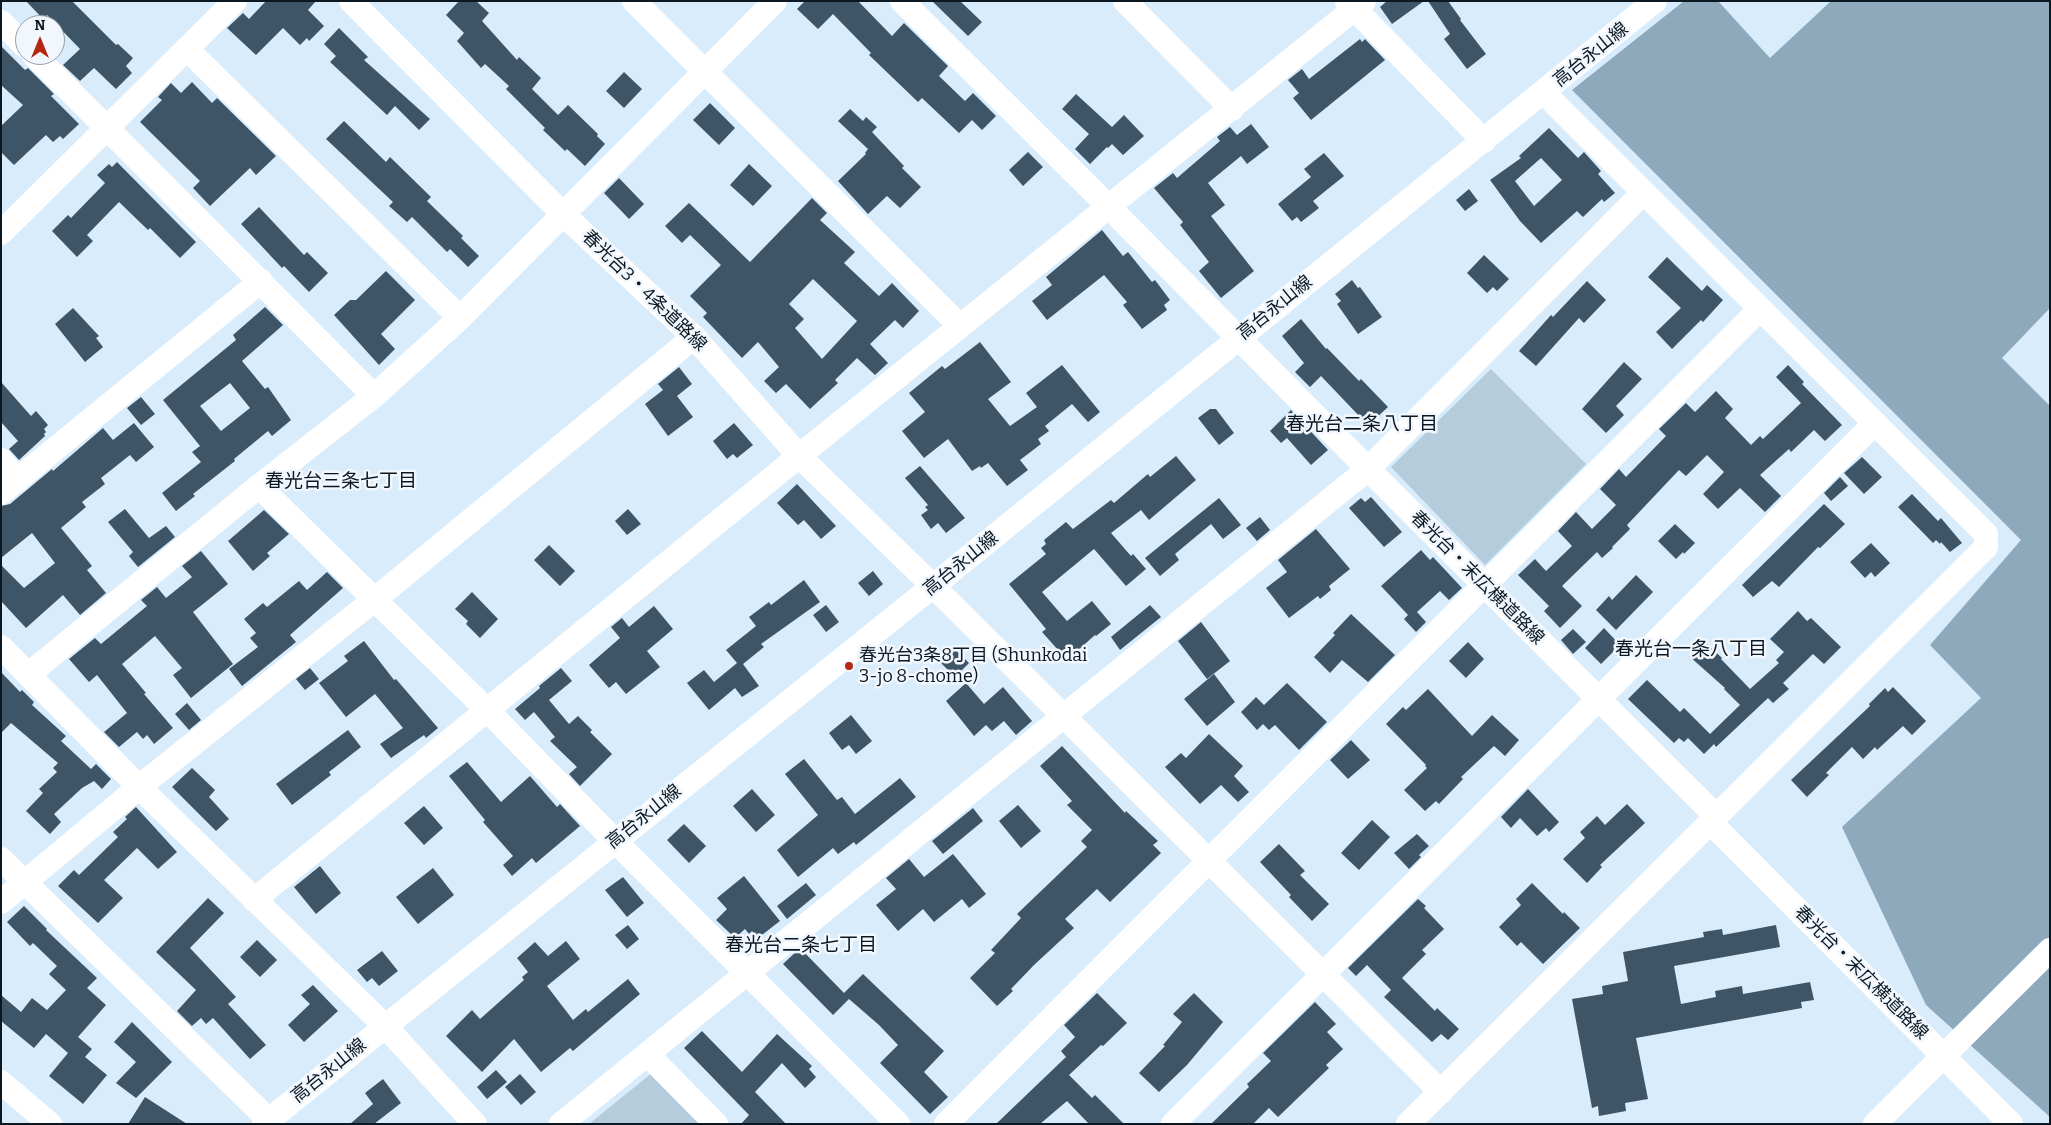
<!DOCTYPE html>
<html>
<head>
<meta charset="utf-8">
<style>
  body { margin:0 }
  #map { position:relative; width:2051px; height:1125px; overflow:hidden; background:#d8ecfc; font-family:Bitter,serif }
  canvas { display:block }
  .frame { position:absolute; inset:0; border:2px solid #0c1821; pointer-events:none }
  .north { position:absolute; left:15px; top:15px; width:50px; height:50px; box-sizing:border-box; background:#f1f7fd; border:1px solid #959ea5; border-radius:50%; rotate:0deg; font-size:14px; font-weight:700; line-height:20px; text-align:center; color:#0c1821 }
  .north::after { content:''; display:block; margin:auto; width:18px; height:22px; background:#b42710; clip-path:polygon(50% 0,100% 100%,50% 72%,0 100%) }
</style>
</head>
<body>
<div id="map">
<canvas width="2051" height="1125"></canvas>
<div class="frame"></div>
<div class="north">N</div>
</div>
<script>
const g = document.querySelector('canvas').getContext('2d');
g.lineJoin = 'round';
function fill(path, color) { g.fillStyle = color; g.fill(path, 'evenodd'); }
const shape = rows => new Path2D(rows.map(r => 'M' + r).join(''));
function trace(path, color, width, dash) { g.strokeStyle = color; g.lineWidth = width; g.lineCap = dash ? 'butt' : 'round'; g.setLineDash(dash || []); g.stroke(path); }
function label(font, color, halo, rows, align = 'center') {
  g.font = font + ' Bitter,"Noto Sans JP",serif'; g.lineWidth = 5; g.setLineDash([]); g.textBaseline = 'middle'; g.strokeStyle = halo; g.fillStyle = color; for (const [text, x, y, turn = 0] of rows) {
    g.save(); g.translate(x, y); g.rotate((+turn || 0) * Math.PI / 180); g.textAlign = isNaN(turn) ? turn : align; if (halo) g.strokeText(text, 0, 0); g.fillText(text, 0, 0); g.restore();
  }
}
const green = shape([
  [1491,369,1586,464,1485,565,1391,467],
  [652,1073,701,1124,589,1124]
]);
const forest = shape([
  [1684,1,1718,1,1770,58,1831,1,2050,1,2050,308,2002,358,2050,406,2050,1117,1926,1005,1842,827,1981,698,1930,645,2021,540,1572,90]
]);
const building = shape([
  [26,1,72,1,116,45,118,44,133,58,126,66,132,73,116,89,94,68,80,81,63,65,80,49,47,15,43,19],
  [266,1,316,1,308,10,324,26,309,41,307,38,300,45,283,28,256,55,227,28,243,13,249,19],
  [459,1,476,1,489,13,482,21,517,60,519,57,541,78,532,89,558,115,568,105,598,134,597,136,605,144,585,166,567,149,565,151,543,130,545,128,506,89,509,86,485,64,481,68,457,41,464,33,446,15],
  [805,1,858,1,892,36,904,23,948,66,939,76,965,101,973,93,996,116,982,130,972,120,959,133,922,98,918,102,869,55,871,53,833,14,818,29,797,9],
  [932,1,960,1,982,22,968,36],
  [1387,1,1424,1,1392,24,1380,7],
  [1428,1,1448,1,1461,19,1460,20,1486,54,1467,69,1444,39,1450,34],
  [339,28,368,57,364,60,430,119,419,130,395,106,387,115,330,62,336,56,324,44],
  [1360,39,1362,42,1365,39,1385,60,1311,120,1293,98,1299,93,1288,80,1302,69,1309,79],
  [1,46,25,70,28,68,54,94,51,96,79,124,63,139,60,136,53,142,46,135,14,165,1,152,1,126,23,105,1,85],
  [624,72,642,89,624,108,606,91],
  [192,82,212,103,217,98,276,156,256,175,250,168,210,206,193,188,200,181,140,122,162,100,158,97,171,83,181,93],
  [1076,94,1112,127,1124,115,1144,136,1123,155,1112,144,1108,148,1107,147,1090,164,1075,149,1089,134,1062,109],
  [710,103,735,128,719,145,693,120],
  [850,109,863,121,866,117,877,127,872,132,904,166,902,168,921,187,900,208,887,196,868,214,838,181,866,154,865,153,868,149,838,121],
  [344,121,386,162,390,157,431,197,427,201,463,236,461,238,479,256,468,267,450,249,447,252,412,217,407,222,389,206,393,202,326,139],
  [1251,124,1269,147,1247,164,1241,156,1208,183,1225,205,1211,216,1254,271,1221,298,1199,271,1209,262,1180,225,1183,222,1154,188,1173,173,1177,178,1220,141,1217,137,1230,127,1237,135],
  [1549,128,1578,158,1584,152,1601,171,1598,174,1615,193,1604,202,1602,199,1583,217,1577,211,1541,243,1520,221,1490,180,1521,158,1519,156],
  [1541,158,1562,180,1534,206,1515,181],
  [1028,152,1043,167,1023,186,1009,170],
  [1324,153,1344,176,1313,201,1319,208,1301,222,1297,217,1292,221,1278,204,1311,177,1304,169],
  [117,162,196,242,180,258,150,228,148,230,119,202,87,235,93,241,77,257,52,231,68,215,71,218,105,183,97,175,109,164,112,167],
  [749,164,772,186,753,206,730,185],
  [619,178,644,204,629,219,604,193],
  [1469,189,1478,201,1465,211,1456,200],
  [812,198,827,213,820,220,855,252,844,263,879,296,892,283,919,311,903,328,895,320,870,344,888,363,875,375,857,358,835,380,838,383,810,409,786,384,776,393,764,381,779,367,758,342,742,358,703,317,707,313,690,296,721,265,690,235,682,243,665,226,689,203,750,262],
  [813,279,857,321,822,359,795,328,804,319,789,304],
  [259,207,304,255,307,252,328,273,309,292,284,266,282,268,241,224],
  [1102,230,1123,256,1128,252,1152,282,1155,280,1170,300,1164,305,1167,310,1142,329,1123,305,1127,302,1104,275,1047,320,1032,301,1052,285,1046,277],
  [1484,255,1509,279,1497,291,1493,287,1487,293,1467,273],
  [1667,257,1702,291,1707,285,1723,300,1703,322,1701,320,1672,349,1656,332,1681,308,1648,277],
  [386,271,415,300,381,334,395,349,379,365,334,315,350,300,356,300],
  [1352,280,1358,288,1360,287,1382,317,1358,334,1337,304,1341,301,1335,294],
  [1587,281,1606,300,1584,323,1579,318,1536,366,1519,351,1551,315,1553,317],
  [265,307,283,325,242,361,265,389,268,387,291,420,272,436,268,431,234,459,235,461,193,494,195,496,176,511,162,493,201,462,192,452,200,446,163,400,236,340,233,335],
  [230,383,250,408,221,431,200,406],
  [73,308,99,336,96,338,103,347,85,362,55,324],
  [1301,319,1326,349,1327,348,1359,381,1361,379,1388,407,1374,420,1368,413,1362,419,1321,376,1310,387,1295,372,1304,363,1282,336],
  [980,342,1011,382,988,399,1010,426,1037,407,1026,393,1062,365,1100,412,1088,422,1072,404,1045,426,1049,431,1038,439,1041,444,1020,460,1028,470,1007,486,988,463,981,468,980,466,972,471,948,439,924,458,902,431,925,412,909,393,942,366,945,369],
  [1624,362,1642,379,1616,406,1624,415,1606,433,1582,409],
  [1788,365,1804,382,1802,384,1842,425,1825,441,1814,430,1791,452,1789,449,1760,475,1781,496,1765,512,1740,488,1718,509,1703,494,1724,472,1707,455,1686,476,1679,470,1627,525,1630,529,1612,547,1613,548,1602,558,1597,552,1562,586,1582,606,1560,628,1544,611,1549,606,1518,575,1535,559,1546,571,1572,546,1558,531,1576,512,1592,529,1616,505,1600,489,1619,469,1626,477,1666,436,1659,429,1686,403,1695,412,1716,391,1733,409,1725,418,1751,445,1760,436,1763,439,1801,403,1776,377],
  [679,367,692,384,677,396,693,417,668,436,645,404,663,390,658,384],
  [1,382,31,416,36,411,48,425,44,429,46,432,44,434,45,436,19,460,9,449,18,441,1,422],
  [141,397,155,414,141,425,127,408],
  [1210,409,1216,409,1234,433,1219,445,1198,418],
  [1291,410,1328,450,1311,465,1287,438,1281,443,1270,431],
  [134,423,154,447,136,462,130,455,101,478,105,484,82,502,86,507,61,528,92,566,87,570,106,593,80,615,63,595,26,628,1,601,1,565,24,588,55,563,32,533,1,558,1,506,10,504,52,469,53,471,103,428,113,440],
  [734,423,753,445,737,458,733,454,727,459,713,441],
  [1176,456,1196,480,1149,520,1141,510,1111,533,1131,556,1133,554,1146,569,1126,586,1094,549,1042,592,1067,621,1092,601,1111,624,1096,636,1095,635,1067,660,1042,632,1046,629,1009,584,1046,554,1041,548,1046,544,1044,540,1066,522,1073,529,1111,500,1114,503,1148,474,1150,477],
  [1862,457,1882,477,1864,494,1844,473],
  [920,466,965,518,946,533,938,523,931,529,921,515,928,510,925,507,928,505,905,478],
  [1840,477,1848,486,1831,501,1824,493],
  [797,484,836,526,821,539,804,520,798,525,777,503],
  [1912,494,1938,521,1941,518,1962,543,1950,552,1941,542,1940,544,1936,540,1933,543,1898,507],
  [1371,497,1402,532,1384,547,1349,508,1361,498,1365,502],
  [1219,498,1241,525,1223,539,1211,524,1175,554,1179,560,1160,576,1145,558],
  [1824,504,1845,524,1820,548,1818,547,1779,587,1772,581,1753,597,1742,585],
  [125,509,149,538,166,526,175,537,138,567,129,556,133,552,108,522],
  [628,509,641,524,627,535,615,521],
  [264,510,289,534,267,553,270,556,253,571,228,541],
  [1260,517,1270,530,1257,541,1246,528],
  [1675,524,1695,543,1684,554,1683,552,1676,559,1658,541],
  [1316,529,1350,569,1329,586,1331,590,1320,599,1318,596,1289,618,1266,588,1287,572,1278,560],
  [1871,543,1890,563,1875,577,1871,572,1865,578,1850,562],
  [549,545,575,571,560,586,534,560],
  [1421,550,1430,560,1433,557,1462,588,1449,600,1440,591,1417,612,1426,622,1416,632,1404,619,1408,615,1381,586],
  [201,551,228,584,193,612,233,664,191,698,173,675,182,668,155,636,122,664,146,693,144,694,173,728,154,744,147,735,143,739,137,732,119,747,104,732,127,713,97,675,89,682,69,659,95,638,101,644,147,606,141,600,157,587,166,598,192,577,182,566],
  [873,571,883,584,869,596,858,583],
  [327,572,343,588,290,635,296,642,242,686,229,669,258,647,250,638,256,633,244,619,263,603,267,607,299,581,307,590],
  [1636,575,1653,592,1616,630,1596,610,1609,596,1612,600],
  [804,580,820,602,761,644,764,647,743,664,759,686,742,697,735,688,709,710,687,683,704,670,714,682,737,663,726,650,756,626,749,617,769,602,771,605],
  [472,592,498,619,480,638,466,624,468,621,455,609],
  [826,605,839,622,826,632,813,615],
  [1150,605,1161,617,1120,650,1111,637],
  [654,606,673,629,647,651,660,667,626,694,616,682,609,688,589,665,620,638,611,627,622,618,629,627],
  [1798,611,1807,621,1811,618,1841,647,1824,664,1813,654,1783,683,1789,689,1773,703,1768,698,1716,747,1714,744,1704,754,1688,738,1684,742,1679,738,1674,743,1628,699,1647,680,1680,712,1684,708,1710,734,1740,705,1724,689,1725,688,1689,656,1703,640,1722,658,1721,659,1750,689,1779,663,1776,660,1784,652,1770,639],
  [1351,614,1395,655,1368,682,1342,660,1330,673,1314,657,1335,635,1333,633],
  [1201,622,1230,661,1207,679,1178,641],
  [1604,628,1620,645,1601,664,1585,648],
  [1573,629,1586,642,1573,654,1561,640],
  [364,641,394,680,396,679,438,728,426,738,424,735,391,758,380,744,403,728,375,694,346,717,319,683,348,661,344,656],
  [1468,642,1484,659,1466,678,1449,661],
  [947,647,953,647,969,663,955,677,936,658],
  [310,668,319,679,305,690,296,679],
  [561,668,572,681,549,700,569,724,578,716,592,730,590,732,612,754,580,786,569,774,577,767,550,741,555,737,534,712,525,720,515,709,540,688,539,686],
  [1,672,20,692,22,690,34,702,32,705,66,736,61,741,91,769,96,764,111,779,102,789,94,781,82,788,54,814,61,822,50,834,26,811,43,793,39,789,57,772,53,768,58,763,11,723,1,733],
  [1214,674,1235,702,1207,726,1184,699],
  [966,683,984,704,1003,687,1032,721,1016,735,1004,721,992,731,986,725,974,736,946,701],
  [1287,683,1327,722,1299,750,1275,725,1269,730,1263,724,1257,730,1241,712,1256,697,1264,705],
  [1893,687,1926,721,1912,735,1903,726,1877,750,1875,747,1863,759,1852,747,1826,773,1829,775,1807,797,1791,780,1870,706,1869,704,1885,688,1888,692],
  [1428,689,1472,736,1492,715,1519,740,1505,756,1494,746,1461,777,1463,779,1439,804,1436,801,1425,811,1404,790,1427,768,1425,766,1426,765,1386,724,1403,707,1406,710],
  [187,703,201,720,189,730,175,714],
  [851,715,872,741,856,754,849,745,842,750,829,733],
  [348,730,361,747,329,772,331,775,292,805,276,784],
  [1209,734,1243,766,1234,776,1249,792,1238,802,1221,785,1200,804,1165,767,1181,753,1186,758],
  [1351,740,1370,760,1348,779,1330,760],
  [1062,746,1125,813,1126,811,1158,841,1153,845,1161,853,1110,902,1097,889,1065,919,1074,928,1034,965,1011,989,1013,991,997,1006,970,978,995,953,991,950,1021,918,1017,914,1087,847,1081,841,1092,830,1067,805,1072,801,1040,766],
  [804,759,837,800,842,797,855,814,900,778,916,797,856,845,854,842,838,854,833,848,798,877,777,850,818,815,785,774],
  [467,762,501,802,530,776,557,807,560,804,580,826,536,863,532,858,512,876,503,865,513,856,483,822,485,820,449,776],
  [192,768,215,790,209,797,229,819,216,831,172,787],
  [752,789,775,815,756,832,733,806],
  [1528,789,1559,822,1549,832,1546,828,1537,836,1520,818,1511,828,1501,817],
  [1627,804,1645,823,1600,865,1602,867,1587,883,1563,859,1585,838,1580,832,1597,816,1605,825],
  [1018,805,1041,831,1021,848,999,821],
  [424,806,443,828,424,845,404,823],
  [136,807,177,852,158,869,137,848,104,880,123,898,98,923,58,886,74,870,79,875,118,837,113,832,127,819,125,817],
  [973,808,983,821,943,854,932,841],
  [1372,820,1390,837,1359,870,1341,853],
  [684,824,706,846,689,863,667,840],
  [1417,834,1429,846,1419,855,1421,857,1409,869,1394,853],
  [1279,844,1305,871,1300,875,1329,904,1312,921,1289,897,1291,895,1260,862],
  [953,854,986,894,969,908,962,899,934,922,923,909,898,931,876,905,896,889,886,878,909,859,924,877],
  [320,866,341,893,316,914,294,887],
  [433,868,454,895,418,924,396,897],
  [744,876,780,921,758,938,752,931,749,934,745,929,735,938,716,920,727,909,717,898],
  [623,877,644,903,627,917,605,890],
  [806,883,816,895,787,919,777,906],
  [1532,883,1563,914,1564,912,1580,928,1543,964,1521,942,1517,946,1499,927,1521,905,1516,899],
  [208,898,224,913,190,948,236,997,228,1004,266,1045,250,1059,213,1018,206,1024,201,1018,192,1026,177,1011,196,990,156,952],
  [1418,899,1426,906,1424,908,1444,929,1422,950,1426,954,1402,978,1435,1011,1437,1008,1459,1029,1448,1040,1441,1034,1432,1042,1384,997,1391,990,1367,965,1356,976,1348,968],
  [24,906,47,929,46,930,97,978,87,988,106,1005,78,1037,92,1049,85,1057,107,1075,83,1104,49,1076,68,1053,46,1034,34,1048,1,1021,1,995,21,1012,32,998,47,1010,66,990,49,974,57,966,33,943,30,946,7,922],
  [628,925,639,939,627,949,615,935],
  [1776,925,1780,947,1674,966,1681,1004,1716,997,1715,991,1742,986,1743,994,1810,982,1814,1000,1801,1002,1802,1008,1636,1038,1648,1099,1625,1103,1626,1111,1599,1116,1598,1106,1592,1108,1572,999,1603,994,1602,986,1628,981,1623,952,1704,937,1703,932,1722,929,1723,935],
  [257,940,277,960,260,977,240,957],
  [566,941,580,959,547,986,573,1020,586,1009,588,1012,628,979,640,994,573,1051,570,1048,541,1072,514,1039,482,1072,446,1036,472,1010,480,1019,524,980,522,977,528,972,517,958,535,942,548,956],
  [800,948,844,993,863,974,944,1051,924,1072,948,1097,930,1114,880,1063,898,1045,879,1025,849,999,833,1015,783,964],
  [382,951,398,971,379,986,372,978,367,982,357,970],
  [313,985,338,1011,304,1042,288,1025,310,1004,301,995],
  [1097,993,1127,1023,1103,1046,1101,1045,1069,1075,1092,1098,1095,1095,1124,1124,1089,1124,1067,1101,1040,1124,996,1124,1066,1057,1061,1051,1075,1037,1064,1025],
  [1194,993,1223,1022,1187,1065,1159,1092,1139,1073,1165,1046,1163,1045,1182,1022,1173,1014],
  [1315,1002,1336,1024,1327,1032,1343,1049,1326,1065,1329,1068,1278,1117,1269,1108,1253,1124,1211,1124,1249,1087,1247,1084,1271,1061,1263,1053],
  [132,1022,172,1062,136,1098,116,1083,136,1062,114,1042],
  [702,1031,742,1072,777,1034,812,1066,809,1069,816,1077,805,1088,782,1063,755,1092,786,1124,741,1124,749,1115,684,1048],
  [496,1070,507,1082,487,1099,477,1087],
  [520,1074,536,1092,521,1105,505,1087],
  [383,1079,401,1103,374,1124,350,1124,373,1104,365,1093],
  [145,1097,187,1124,128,1124]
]);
const minor = shape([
  [351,1,563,214,694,337,799,456,933,586,1441,1092],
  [634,1,960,326],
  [902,1,1108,206,1368,469,1717,817],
  [1125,1,1232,109],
  [1347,1,1484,141],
  [1,22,25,46],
  [187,49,460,318],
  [34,55,374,396],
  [1,233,235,1],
  [1,460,18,480],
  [259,486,487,710,614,840,898,1124],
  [1,493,261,281],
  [1,647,139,787,385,1026,475,1124],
  [29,674,259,486,374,396,460,318,775,1],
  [1711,823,2011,1124],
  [1,859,269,1120],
  [254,900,799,456,1364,1],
  [1,902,139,787,374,600,694,337],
  [647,1054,716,1124],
  [1,1082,50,1124],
  [264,1124,933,586,1655,1],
  [561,1124,1368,469,1643,193],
  [946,1124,1760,309],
  [1173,1124,1875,423],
  [1408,1124,1986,547,1986,534,1544,93],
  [1875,1124,2050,950]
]);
const markers = [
  [849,666,5,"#b42710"]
];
const streetNames = [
  ["高台永山線",1591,55,-39],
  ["春光台3・4条道路線",644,291,44],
  ["高台永山線",1275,308,-39],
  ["高台永山線",961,564,-39],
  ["春光台・末広横道路線",1477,578,45],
  ["高台永山線",644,817,-39],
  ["春光台・末広横道路線",1861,973,45],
  ["高台永山線",329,1071,-39]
];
const poiNames = [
  ["春光台3条8丁目 (Shunkodai",859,656],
  ["3-jo 8-chome)",859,677]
];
const neighbourhoodNames = [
  ["春光台二条八丁目",1362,425],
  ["春光台三条七丁目",341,482],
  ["春光台一条八丁目",1691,650],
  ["春光台二条七丁目",801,946]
];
fill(green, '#b5ccdd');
fill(forest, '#8ea8bc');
fill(building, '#3d5567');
trace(minor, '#fff', 24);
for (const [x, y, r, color] of markers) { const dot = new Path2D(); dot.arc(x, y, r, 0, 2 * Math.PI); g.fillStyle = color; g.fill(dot); trace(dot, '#f1f7fd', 2); }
label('18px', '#0c1821', '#f1f7fd', streetNames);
label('18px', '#0c1821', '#f1f7fd', poiNames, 'left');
label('19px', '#0c1821', '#f1f7fd', neighbourhoodNames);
</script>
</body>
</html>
